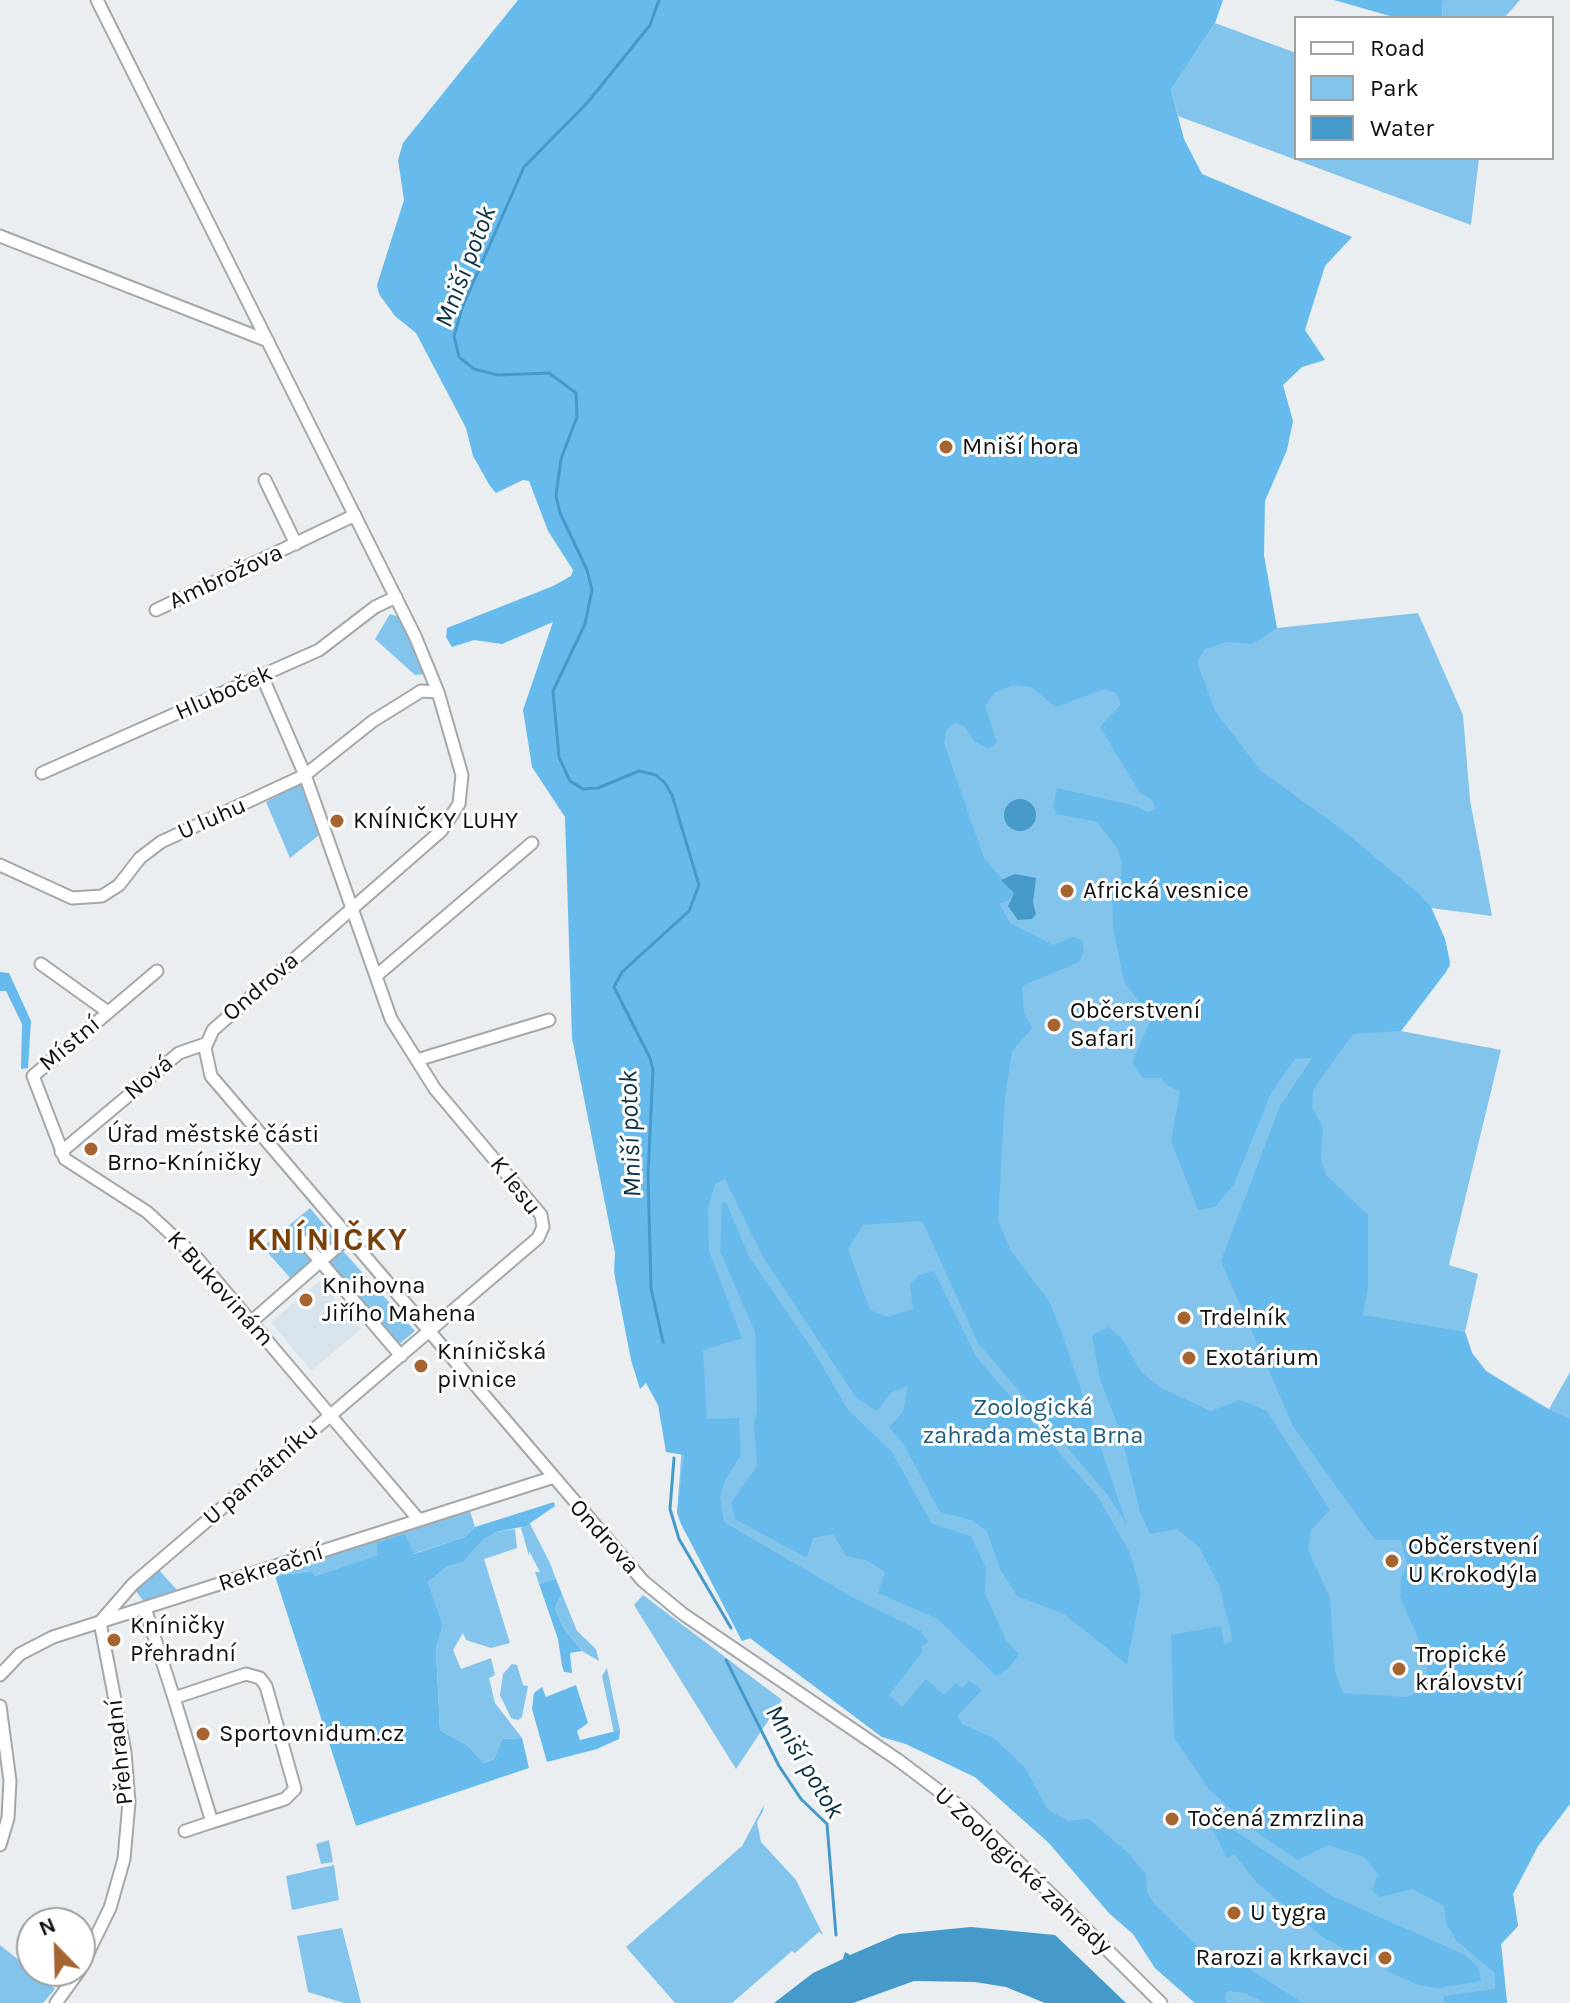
<!DOCTYPE html>
<html>
<head>
<meta charset="utf-8">
<style>
  body { margin:0 }
  #map { position:relative; width:1570px; height:2003px; overflow:hidden; background:#eaeef1; font-family:Karla,sans-serif }
  canvas { display:block }
  .legend { position:absolute; left:1294px; top:16px; width:260px; height:144px; box-sizing:border-box; background:#fff; border:2px solid #9fa0a0; margin:0; padding:10px 14px; list-style:none; font-size:24px; color:#101112 }
  .legend li { display:flex; align-items:center; gap:16px; height:40px }
  .legend b { width:40px; border:2px solid #9fa0a0 }
  .north { position:absolute; left:16px; top:1907px; width:80px; height:80px; box-sizing:border-box; background:#fff; border:2px solid #9fa0a0; border-radius:50%; rotate:337deg; font-size:22px; font-weight:700; line-height:32px; text-align:center; color:#101112 }
  .north::after { content:''; display:block; margin:auto; width:28px; height:36px; background:#a66431; clip-path:polygon(50% 0,100% 100%,50% 72%,0 100%) }
</style>
</head>
<body>
<div id="map">
<canvas width="1570" height="2003"></canvas>
<ul class="legend">
<li><b style="height:10px;background:#fff"></b>Road</li>
<li><b style="height:22px;background:#83c4ec"></b>Park</li>
<li><b style="height:22px;background:#459aca"></b>Water</li>
</ul>
<div class="north">N</div>
</div>
<script>
const g = document.querySelector('canvas').getContext('2d');
g.lineJoin = 'round';
function fill(path, color) { g.fillStyle = color; g.fill(path, 'evenodd'); }
const shape = rows => new Path2D(rows.map(r => 'M' + r).join(''));
function trace(path, color, width, dash) { g.strokeStyle = color; g.lineWidth = width; g.lineCap = dash ? 'butt' : 'round'; g.setLineDash(dash || []); g.stroke(path); }
function label(font, color, halo, rows, align = 'center') {
  g.font = font + ' Karla,sans-serif'; g.lineWidth = 6; g.setLineDash([]); g.textBaseline = 'middle'; g.strokeStyle = halo; g.fillStyle = color; for (const [text, x, y, turn = 0] of rows) {
    g.save(); g.translate(x, y); g.rotate((+turn || 0) * Math.PI / 180); g.textAlign = isNaN(turn) ? turn : align; if (halo) g.strokeText(text, 0, 0); g.fillText(text, 0, 0); g.restore();
  }
}
const built = shape([
  [320,1281,361,1329,311,1371,271,1322]
]);
const green = shape([
  [1443,0,1520,0,1504,18,1442,18],
  [1215,23,1296,53,1296,158,1479,158,1471,225,1178,116,1171,90],
  [1418,613,1463,715,1470,800,1492,916,1431,908,1445,939,1450,966,1401,1031,1501,1050,1449,1265,1478,1274,1465,1332,1472,1353,1486,1371,1549,1409,1570,1372,1570,1804,1538,1846,1513,1894,1518,1926,1501,1944,1507,2003,1195,2003,1155,1968,1133,1934,1109,1913,1049,1843,975,1777,906,1744,882,1737,750,1638,742,1641,677,1513,702,1169,912,698,1259,618,1277,628],
  [390,614,399,617,424,674,415,675,375,639],
  [302,782,323,832,290,858,266,802],
  [310,1208,336,1239,291,1279,263,1247],
  [343,1251,415,1331,391,1351,319,1271],
  [470,1511,475,1527,465,1537,413,1554,405,1534,379,1555,315,1576,310,1571,275,1576,274,1573,434,1523,439,1521,438,1517,446,1515,448,1518],
  [529,1522,550,1563,556,1579,539,1584,535,1572,540,1572,529,1551,529,1556,521,1528],
  [515,1529,517,1548,484,1559,510,1643,491,1648,466,1640,463,1633,453,1650,461,1669,491,1658,495,1675,489,1678,495,1703,522,1738,502,1739,494,1759,484,1763,467,1745,440,1730,436,1649,443,1625,428,1582,448,1566,463,1562,483,1540,496,1532],
  [158,1569,178,1591,145,1603,136,1591],
  [562,1594,577,1631,596,1649,599,1661,582,1651,563,1627,555,1608],
  [643,1595,782,1700,736,1769,634,1605],
  [512,1664,517,1665,523,1685,528,1686,522,1717,518,1720,511,1718,500,1695,503,1674],
  [607,1668,620,1730,614,1733,602,1676],
  [764,1805,763,1811,757,1822,761,1842,796,1880,823,1935,819,1932,795,1953,792,1951,732,2003,675,2003,626,1947,742,1846],
  [329,1840,333,1862,321,1864,316,1844],
  [334,1865,339,1900,292,1910,286,1876],
  [342,1928,361,2003,344,2003,308,1992,297,1936],
  [0,1945,55,1989,43,2003,0,2003]
]);
const forest = shape([
  [518,0,1223,0,1215,23,1171,90,1184,139,1202,174,1352,237,1325,266,1305,330,1325,360,1302,367,1283,385,1293,421,1287,450,1265,501,1264,555,1277,628,1252,644,1227,642,1205,649,1197,662,1215,711,1260,770,1345,832,1419,894,1431,907,1445,939,1450,962,1446,972,1401,1031,1353,1034,1313,1090,1312,1107,1323,1128,1321,1158,1326,1175,1368,1215,1368,1287,1363,1315,1465,1332,1472,1353,1486,1371,1537,1404,1570,1419,1570,1804,1538,1846,1513,1894,1518,1926,1501,1944,1507,2003,1445,2003,1443,1996,1495,1989,1495,1973,1457,1941,1446,1923,1444,1906,1413,1889,1379,1897,1372,1890,1378,1874,1364,1857,1328,1845,1298,1860,1260,1835,1209,1789,1174,1738,1171,1635,1221,1626,1224,1644,1233,1641,1219,1585,1199,1547,1177,1529,1150,1534,1140,1512,1120,1431,1100,1379,1092,1335,1109,1327,1123,1340,1141,1372,1161,1388,1211,1411,1240,1400,1267,1411,1330,1510,1311,1530,1308,1550,1330,1598,1335,1671,1343,1693,1408,1697,1429,1685,1425,1654,1400,1597,1401,1578,1407,1565,1401,1540,1375,1540,1294,1428,1221,1261,1280,1106,1312,1058,1295,1059,1271,1093,1234,1184,1215,1207,1198,1210,1171,1141,1180,1091,1168,1086,1161,1078,1143,1078,1132,1063,1151,1019,1124,981,1113,928,1112,895,1121,876,1122,863,1117,848,1097,822,1057,814,1053,806,1057,788,1135,806,1148,812,1156,809,1152,800,1140,793,1100,727,1121,704,1116,693,1104,689,1056,707,1031,687,1013,685,994,693,985,706,997,742,989,749,975,742,964,726,955,723,946,730,944,743,984,858,1014,893,1008,901,999,903,1010,923,1053,945,1073,937,1082,940,1084,951,1079,962,1022,986,1024,1013,1032,1028,1012,1051,1005,1097,998,1221,1011,1251,1049,1301,1059,1325,1127,1525,1107,1494,978,1343,922,1221,863,1225,848,1249,870,1310,888,1317,913,1309,910,1284,919,1275,934,1271,977,1358,1098,1497,1130,1553,1141,1593,1127,1664,1064,1614,1017,1596,1000,1569,987,1531,971,1520,940,1512,904,1445,889,1427,903,1412,908,1386,892,1392,877,1411,857,1399,763,1257,725,1179,715,1184,708,1208,709,1251,742,1338,703,1350,707,1419,739,1418,741,1455,725,1480,720,1498,724,1522,852,1597,921,1631,928,1642,921,1647,923,1651,889,1695,902,1707,926,1679,944,1695,956,1683,962,1688,969,1681,982,1690,957,1716,962,1724,994,1738,1025,1768,1048,1810,1068,1821,1089,1819,1128,1853,1146,1874,1147,1892,1155,1905,1204,1953,1229,1956,1303,2003,1265,2003,1245,1993,1228,1991,1224,1997,1228,2003,1195,2003,1155,1968,1133,1934,1109,1913,1049,1843,975,1777,906,1744,882,1737,750,1638,742,1641,681,1524,677,1513,684,1455,666,1452,658,1405,646,1383,640,1389,631,1360,614,1272,615,1253,572,1038,565,817,532,767,523,710,553,622,502,644,474,640,452,647,446,637,447,628,553,586,571,576,573,570,548,531,529,481,523,480,496,493,490,486,473,456,466,428,416,333,395,316,379,294,377,285,404,200,398,160,403,143],
  [1334,0,1443,0,1442,18,1397,18],
  [0,972,9,973,31,1021,28,1068,21,1069,22,1024,6,991,0,991],
  [726,1202,749,1257,813,1350,848,1410,892,1452,932,1524,971,1536,986,1568,985,1593,1006,1640,1019,1654,1009,1668,996,1676,938,1619,878,1593,885,1572,866,1560,846,1556,833,1534,813,1538,807,1558,735,1519,731,1503,757,1466,754,1423,757,1411,755,1332,720,1251,722,1203],
  [554,1502,555,1506,526,1526,496,1532,483,1540,463,1562,448,1566,428,1582,443,1625,436,1649,440,1730,467,1745,484,1763,494,1759,502,1739,522,1738,529,1768,356,1826,275,1576,311,1571,315,1576,378,1555,377,1543,405,1534,414,1554,465,1537,475,1527],
  [556,1579,562,1594,555,1608,563,1627,582,1651,570,1653,572,1673,564,1672,562,1666,558,1639,539,1584],
  [576,1685,588,1723,577,1731,580,1740,620,1730,619,1739,597,1749,547,1762,532,1709,534,1693,542,1687,546,1697],
  [1203,1809,1332,1896,1465,1955,1479,1968,1481,1981,1438,1988,1418,1985,1387,1971,1393,1955,1378,1948,1369,1962,1324,1938,1257,1883,1234,1854,1227,1859]
]);
const water = shape([
  '1004 815a16 16 0 1 1 32 0a16 16 0 1 1-32 0Z',
  [1015,874,1036,878,1033,902,1036,914,1032,919,1018,920,1008,906,1014,893,1001,880],
  [971,1927,1055,1935,1126,2003,1045,2003,1006,1987,975,1982,914,1981,853,2003,774,2003,813,1973,843,1959,845,1952,850,1955,899,1934]
]);
const stream = shape([
  [659,0,650,25,588,102,524,167,462,308,454,336,459,357,474,369,498,375,549,373,576,393,577,417,561,459,556,496,560,513,587,570,592,590,585,624,553,691,559,757,570,781,583,789,598,788,639,771,656,775,665,783,672,795,699,885,689,911,622,972,614,987,650,1058,653,1070,648,1174,651,1288,663,1342],
  [674,1458,670,1509,679,1539,731,1628],
  [726,1660,779,1766,801,1799,827,1824,836,1935]
]);
const minor = shape([
  [97,0,415,636,438,692,462,775,459,804,441,831,213,1030,205,1048,211,1076,643,1581,683,1614,898,1760,971,1815,1161,2003],
  [0,236,268,341],
  [265,480,296,544],
  [156,610,355,515],
  [42,773,319,650,375,607,396,597],
  [0,865,72,898,102,896,119,885,140,858,161,842,305,775,373,721,410,698,421,691,438,692],
  [41,964,108,1012],
  [376,976,532,843],
  [417,1060,549,1020],
  [33,1076,65,1159,147,1212,197,1258,419,1520],
  [33,1076,157,971],
  [61,1152,179,1053,205,1044],
  [303,1241,401,1356],
  [251,1322,347,1238],
  [145,1608,174,1698,212,1822,285,1799,295,1789,266,1686,260,1678,246,1674,174,1698],
  [100,1622,133,1584,538,1238,543,1227,541,1215,435,1089,391,1019,305,775,262,676],
  [0,1675,20,1654,53,1637,551,1478],
  [0,1706,10,1781,8,1818,0,1845],
  [185,1831,212,1822],
  [80,1969,110,1908,124,1859,129,1802,125,1752,100,1622],
  [56,2003,79,1971]
]);
const markers = [
  [946,447,8,"#a66431"],
  [337,821,8,"#a66431"],
  [1067,891,8,"#a66431"],
  [1054,1025,8,"#a66431"],
  [91,1149,8,"#a66431"],
  [306,1300,8,"#a66431"],
  [1184,1318,8,"#a66431"],
  [1189,1358,8,"#a66431"],
  [421,1366,8,"#a66431"],
  [1392,1561,8,"#a66431"],
  [114,1640,8,"#a66431"],
  [1399,1669,8,"#a66431"],
  [203,1734,8,"#a66431"],
  [1172,1819,8,"#a66431"],
  [1234,1913,8,"#a66431"],
  [1385,1958,8,"#a66431"]
];
const poiNames = [
  ["Mniší hora",962,447],
  ["KNÍNIČKY LUHY",353,821],
  ["Africká vesnice",1083,891],
  ["Občerstvení",1070,1011],
  ["Safari",1070,1039],
  ["Úřad městské části",107,1135],
  ["Brno-Kníničky",107,1163],
  ["Knihovna",322,1286],
  ["Jiřího Mahena",322,1314],
  ["Trdelník",1200,1318],
  ["Kníničská",437,1352],
  ["pivnice",437,1380],
  ["Exotárium",1205,1358],
  ["Občerstvení",1408,1547],
  ["U Krokodýla",1408,1575],
  ["Kníničky",130,1626],
  ["Přehradní",130,1654],
  ["Tropické",1415,1655],
  ["království",1415,1683],
  ["Sportovnidum.cz",219,1734],
  ["Točená zmrzlina",1188,1819],
  ["U tygra",1250,1913],
  ["Rarozi a krkavci",1369,1958,"right"]
];
const streetNames = [
  ["Ambrožova",226,577,-25],
  ["Hluboček",224,693,-24],
  ["U luhu",212,819,-24],
  ["Ondrova",261,987,-41],
  ["Místní",70,1044,-40],
  ["Nová",149,1078,-40],
  ["K lesu",515,1186,52],
  ["K Bukovinám",220,1289,48],
  ["U památníku",261,1474,-41],
  ["Ondrova",604,1537,48],
  ["Rekreační",271,1568,-18],
  ["Přehradní",120,1752,-96],
  ["U Zoologické zahrady",1023,1871,43]
];
const parkNames = [
  ["Zoologická",1033,1408],
  ["zahrada města Brna",1033,1436]
];
const waterNames = [
  ["Mniší potok",466,267,-69],
  ["Mniší potok",631,1134,-92],
  ["Mniší potok",804,1762,59]
];
const districtNames = [
  ["KNÍNIČKY",328,1241]
];
fill(built, '#d8e3eb');
fill(green, '#83c4ec');
fill(forest, '#67bbec');
fill(water, '#459aca');
trace(stream, '#459aca', 3);
trace(minor, '#a4a8aa', 15);
trace(minor, '#fff', 11);
for (const [x, y, r, color] of markers) { const dot = new Path2D(); dot.arc(x, y, r, 0, 2 * Math.PI); g.fillStyle = color; g.fill(dot); trace(dot, '#fff', 3); }
label('24px', '#101112', '#fff', poiNames, 'left');
label('24px', '#101112', '#fff', streetNames);
label('24px', '#1e5d7e', '#fff', parkNames);
label('italic 26px', '#0b3145', '#fff', waterNames);
g.letterSpacing = '2px';
label('bold 32px', '#79400a', '#fff', districtNames);
g.letterSpacing = '0px';
</script>
</body>
</html>
